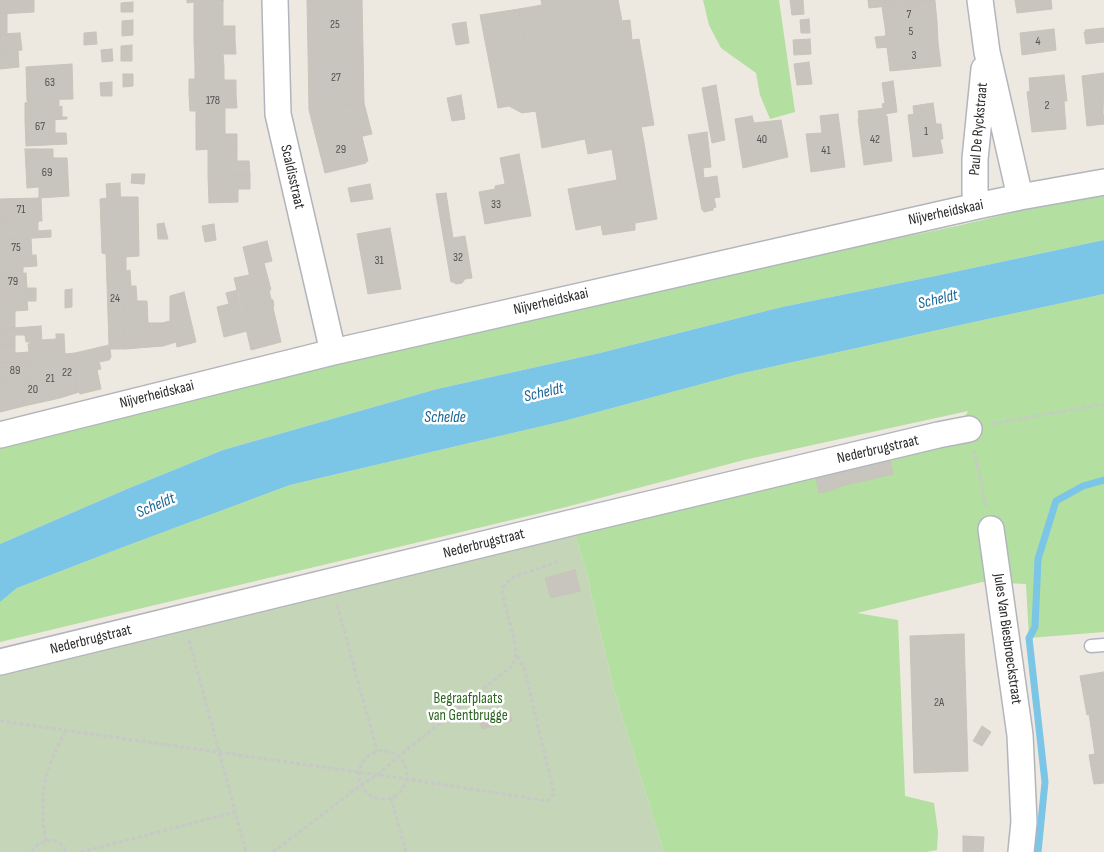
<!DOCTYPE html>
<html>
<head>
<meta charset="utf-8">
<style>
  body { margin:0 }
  canvas { display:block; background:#ede8e0 }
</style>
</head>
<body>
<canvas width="1104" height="852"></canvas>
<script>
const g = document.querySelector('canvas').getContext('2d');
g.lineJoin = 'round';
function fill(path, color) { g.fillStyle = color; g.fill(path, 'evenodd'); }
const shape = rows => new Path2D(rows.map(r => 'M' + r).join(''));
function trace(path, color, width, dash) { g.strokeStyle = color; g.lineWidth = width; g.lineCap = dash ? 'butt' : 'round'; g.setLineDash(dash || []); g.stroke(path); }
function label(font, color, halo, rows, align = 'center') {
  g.font = font + ' "Sofia Sans Condensed",sans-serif'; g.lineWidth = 5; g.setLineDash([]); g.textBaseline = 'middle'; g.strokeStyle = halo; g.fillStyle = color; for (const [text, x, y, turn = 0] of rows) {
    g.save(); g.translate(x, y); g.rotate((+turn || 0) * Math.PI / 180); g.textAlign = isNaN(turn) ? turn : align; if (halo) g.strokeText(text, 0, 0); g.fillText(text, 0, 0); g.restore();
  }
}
const green = shape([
  [703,0,779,0,795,112,770,119,760,95,756,73,721,48,709,25],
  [1104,195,1104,240,940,275,782,307,600,353,437,389,223,450,127,489,0,544,0,447,335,363,729,273,957,226,1024,210],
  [1104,294,1104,632,1029,638,1026,584,982,582,857,613,898,620,905,796,934,803,938,832,937,850,926,852,664,852,614,690,592,598,589,581,575,534,696,506,784,479,952,441,968,411,744,460,566,507,0,642,0,602,17,588,126,546,290,485,564,421,739,374,974,322]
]);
const cemetery = shape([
  [575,534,589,581,592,598,614,690,664,852,0,852,0,671]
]);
const water = shape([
  [1104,240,1104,294,974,322,739,374,564,421,290,485,126,546,17,588,0,602,0,544,127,489,223,450,437,389,600,353,782,307,940,275]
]);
const stream = shape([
  [1038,852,1045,782,1029,638,1035,627,1038,559,1056,501,1083,486,1104,480]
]);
const building = shape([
  [0,0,34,0,34,12,0,14,0,0],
  [187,0,224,0,223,0,223,13,194,13,194,2,187,3,187,0],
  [307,0,362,0,363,50,308,52,307,0],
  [541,0,618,0,622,21,630,20,632,40,639,39,654,125,641,127,644,143,588,154,585,139,542,148,519,9,542,5,541,0],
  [790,0,803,0,804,14,792,15,790,0],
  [868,0,934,0,935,1,869,8,868,0],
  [1015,0,1051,0,1052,9,1017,13,1015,0],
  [935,1,937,22,885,27,882,7,935,1],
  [133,2,133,12,121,12,121,3,133,2],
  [519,9,536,111,522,113,509,106,498,108,480,15,519,9],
  [7,13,7,34,0,34,0,14,7,13],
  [194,13,223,13,223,26,235,26,235,40,194,40,194,13],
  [809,19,810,33,801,33,800,20,809,19],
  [133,20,133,35,122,36,122,21,133,20],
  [466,22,469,43,456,45,452,24,466,22],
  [937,22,938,43,877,48,875,37,886,36,885,27,937,22],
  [1104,28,1104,42,1086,44,1084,32,1086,32,1085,30,1104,28],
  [1054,29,1056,50,1022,55,1020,33,1054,29],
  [96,32,97,44,84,45,84,33,96,32],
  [20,33,22,50,0,52,0,34,20,33],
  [810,39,811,54,794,55,793,40,810,39],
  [194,40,235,40,236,54,223,54,224,67,195,67,194,40],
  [938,43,941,66,890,71,887,47,938,43],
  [132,45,132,61,121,61,121,46,132,45],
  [112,49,113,61,102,62,101,50,112,49],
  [18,50,19,67,0,69,0,52,18,50],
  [363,50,364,103,309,110,308,52,363,50],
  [809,62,812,84,797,85,794,64,809,62],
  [72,64,73,99,27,100,26,67,72,64],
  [195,67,224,67,224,80,236,80,236,94,189,94,189,79,195,79,195,67],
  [1104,73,1103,115,1104,115,1104,124,1087,126,1082,76,1104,73],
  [123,74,133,74,133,86,123,87,123,74],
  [1064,75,1067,101,1064,101,1066,129,1032,132,1027,92,1030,91,1029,78,1064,75],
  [893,81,897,112,885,114,885,108,883,108,882,104,885,103,882,83,893,81],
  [112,82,112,96,101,96,100,83,112,82],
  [716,85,725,140,712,143,702,88,716,85],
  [189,94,236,94,237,108,225,108,225,121,196,121,196,111,190,111,189,94],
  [461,95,465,119,452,121,447,98,461,95],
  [27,100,59,100,59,107,62,106,62,117,67,117,67,119,25,121,25,103,28,102,27,100],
  [364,103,372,134,359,137,366,163,325,173,309,110,364,103],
  [933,103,936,124,941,124,943,139,940,139,943,153,913,157,908,115,914,114,913,106,933,103],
  [885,108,886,116,887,116,892,161,864,165,858,119,859,119,858,111,885,108],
  [838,114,845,167,811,172,806,134,822,133,820,116,838,114],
  [752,116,754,123,781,120,788,157,743,168,735,119,752,116],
  [55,119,55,133,66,133,67,144,26,146,25,121,55,119],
  [196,121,225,121,225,134,237,134,237,147,196,150,196,121],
  [707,132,711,167,703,168,704,178,717,176,720,197,714,198,716,207,713,208,713,210,704,212,703,210,702,210,688,135,707,132],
  [359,137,362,137,368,161,365,162,359,137],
  [644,143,657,219,635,223,635,230,603,235,601,225,576,230,568,189,617,180,612,149,644,143],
  [237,147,237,161,249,161,250,175,208,176,208,149,237,147],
  [25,149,53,149,53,158,67,158,69,196,39,198,39,187,27,188,25,149],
  [519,154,531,216,512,219,500,158,519,154],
  [132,174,145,174,144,184,131,183,132,174],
  [250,175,250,189,238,189,238,202,209,203,208,176,250,175],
  [120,183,125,349,110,349,111,357,109,360,99,362,101,369,97,370,101,389,80,394,79,392,76,393,75,353,109,345,106,254,102,253,100,199,107,198,106,184,120,183],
  [370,184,373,199,351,202,348,188,370,184],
  [505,184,512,219,485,224,479,192,495,189,495,186,505,184],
  [446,193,453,238,465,236,472,278,465,279,462,283,456,284,453,282,451,282,436,194,446,193],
  [120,197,138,197,139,256,126,257,126,271,130,270,131,286,136,286,137,301,147,301,148,323,162,323,163,346,125,349,120,197],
  [41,198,42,221,0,223,0,199,41,198],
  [38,221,38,231,51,230,51,237,0,240,0,223,38,221],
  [164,223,168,239,158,239,157,224,164,223],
  [214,224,216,240,205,242,202,226,214,224],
  [390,228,401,289,368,294,357,234,390,228],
  [31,238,32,256,0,258,0,240,31,238],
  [267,241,272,261,264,263,271,290,269,290,271,299,273,300,274,305,273,308,281,342,266,346,243,247,267,241],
  [36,255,37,266,23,267,23,274,0,276,0,258,36,255],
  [26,273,27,288,36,288,36,292,0,295,0,276,26,273],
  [249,275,266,346,251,350,234,278,249,275],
  [72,289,72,307,65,308,65,290,72,289],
  [238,290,247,331,224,337,217,307,229,304,226,293,238,290],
  [36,292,36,301,27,301,28,310,15,311,15,328,0,329,0,295,36,292],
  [184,292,196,342,177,347,176,342,163,346,162,323,170,321,170,296,184,292],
  [41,326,42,342,30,343,30,342,26,342,25,335,15,335,15,345,0,346,0,329,41,326],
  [56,334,64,334,65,354,75,353,76,393,60,398,56,334],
  [56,339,60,398,42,402,42,340,56,339],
  [42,342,42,361,0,363,0,346,15,345,15,353,29,352,28,344,42,342],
  [30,361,42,361,42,402,24,406,25,378,30,378,30,361],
  [30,361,30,378,0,380,0,363,30,361],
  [25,378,24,406,0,412,0,380,25,378],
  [889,456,893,474,837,487,837,489,819,493,815,474,889,456],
  [575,570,580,591,551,598,545,578,575,570],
  [964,634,968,771,914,773,910,636,964,634],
  [1104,672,1104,783,1094,784,1089,755,1095,754,1089,714,1087,715,1080,676,1104,672],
  [510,713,512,721,482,729,480,721,510,713],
  [982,726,991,732,982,746,973,741,982,726],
  [963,836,984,837,983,852,963,852,963,836]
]);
const path = shape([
  [992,424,1104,404],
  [974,451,986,506],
  [337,605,377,751],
  [189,640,246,852],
  [0,721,407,779,547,801,554,794,524,667,516,654],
  '359 775a24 24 0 1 1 48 0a24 24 0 1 1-48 0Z',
  [391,798,406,852],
  [46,841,43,824,43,793,47,772,56,750,66,730],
  [32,852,35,847,40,843,46,841,52,840,58,842,63,846,67,852],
  [81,852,235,812],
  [273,852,361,785,377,775,399,756,513,665,516,654,514,639,502,593,505,584,514,577,560,561]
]);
const service = shape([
  [1091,646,1104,645]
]);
const minor = shape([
  [275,0,278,114,333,352],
  [980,0,987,52,1020,197],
  [977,206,975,193,975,159,984,69],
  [0,435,333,352,977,206,1020,197,1104,182],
  [991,529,1020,735,1024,822,1021,852],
  [0,662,570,523,938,435,969,429]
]);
const numberNames = [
  ["7",909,15],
  ["25",335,25],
  ["5",911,32],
  ["4",1038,42],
  ["3",914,56],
  ["27",336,78],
  ["63",50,83],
  ["178",213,101],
  ["2",1047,106],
  ["67",40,127],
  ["1",926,132],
  ["40",762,140],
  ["42",875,140],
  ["29",341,150],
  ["41",826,151],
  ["69",47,173],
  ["33",496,205],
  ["71",21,210],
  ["75",16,248],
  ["32",458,258],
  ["31",379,261],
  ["79",13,282],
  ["24",115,299],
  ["89",15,371],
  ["22",67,373],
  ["21",50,379],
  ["20",33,390],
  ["2A",939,703]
];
const streetNames = [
  ["Paul De Ryckstraat",979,129,-85],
  ["Scaldisstraat",292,177,77],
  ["Nijverheidskaai",946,213,-12],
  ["Nijverheidskaai",551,302,-13],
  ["Nijverheidskaai",157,395,-14],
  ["Nederbrugstraat",878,450,-13],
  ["Nederbrugstraat",484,544,-14],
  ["Jules Van Biesbroeckstraat",1007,639,82],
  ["Nederbrugstraat",91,640,-14]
];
const parkNames = [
  ["Begraafplaats",468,699],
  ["van Gentbrugge",468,716]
];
const waterNames = [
  ["Scheldt",938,300,-13],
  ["Scheldt",544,393,-13],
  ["Schelde",445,418],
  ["Scheldt",156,506,-23]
];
fill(green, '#b3dfa1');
fill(cemetery, '#c5d5b8');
fill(water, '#7bc5e6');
trace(stream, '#7bc5e6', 7);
fill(building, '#c8c5bf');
trace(building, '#c8c4b9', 1);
trace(service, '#b3b5be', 15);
trace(minor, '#b3b5be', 28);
trace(path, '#c8c8c8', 3, [4, 2.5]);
trace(service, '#fff', 12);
trace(minor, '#fff', 25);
label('12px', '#535251', null, numberNames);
label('15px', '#2c2c2c', '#fff', streetNames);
label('15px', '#2b6520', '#fff', parkNames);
label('italic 16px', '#186495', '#fff', waterNames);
</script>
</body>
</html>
